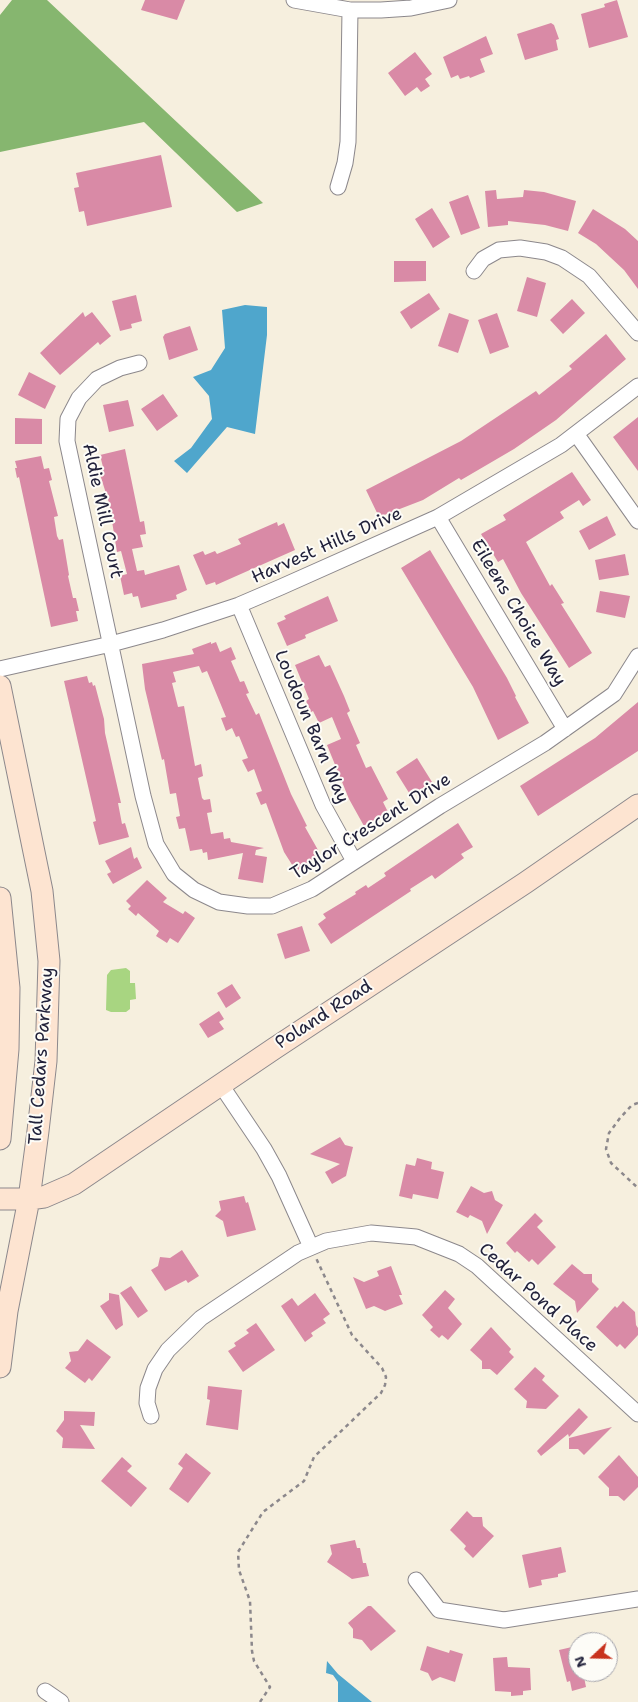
<!DOCTYPE html>
<html>
<head>
<meta charset="utf-8">
<style>
  body { margin:0 }
  #map { position:relative; width:638px; height:1702px; overflow:hidden; background:#f6efde; font-family:"Shantell Sans",sans-serif }
  canvas { display:block }
  .north { position:absolute; left:568px; top:1632px; width:50px; height:50px; box-sizing:border-box; background:#fdfcf7; border:1px solid #a5a5ac; border-radius:50%; rotate:249deg; font-size:14px; font-weight:700; line-height:20px; text-align:center; color:#22223b }
  .north::after { content:''; display:block; margin:auto; width:18px; height:22px; background:#c8321e; clip-path:polygon(50% 0,100% 100%,50% 72%,0 100%) }
</style>
</head>
<body>
<div id="map">
<canvas width="638" height="1702"></canvas>
<div class="north">N</div>
</div>
<script>
const g = document.querySelector('canvas').getContext('2d');
g.lineJoin = 'round';
function fill(path, color) { g.fillStyle = color; g.fill(path, 'evenodd'); }
const shape = rows => new Path2D(rows.map(r => 'M' + r).join(''));
function trace(path, color, width, dash) { g.strokeStyle = color; g.lineWidth = width; g.lineCap = dash ? 'butt' : 'round'; g.setLineDash(dash || []); g.stroke(path); }
function label(font, color, halo, rows, align = 'center') {
  g.font = font + ' "Shantell Sans",sans-serif'; g.lineWidth = 4; g.setLineDash([]); g.textBaseline = 'middle'; g.strokeStyle = halo; g.fillStyle = color; for (const [text, x, y, turn = 0] of rows) {
    g.save(); g.translate(x, y); g.rotate((+turn || 0) * Math.PI / 180); g.textAlign = isNaN(turn) ? turn : align; if (halo) g.strokeText(text, 0, 0); g.fillText(text, 0, 0); g.restore();
  }
}
const green = shape([
  [126,968,130,971,130,983,135,983,136,999,130,1000,130,1009,126,1012,111,1012,106,1010,107,975,111,970]
]);
const forest = shape([
  [12,0,47,0,263,203,237,212,144,122,0,152,0,15]
]);
const water = shape([
  [245,305,267,307,267,335,255,434,227,427,187,473,174,461,191,448,212,419,209,396,193,377,211,370,225,348,222,310],
  [327,1661,338,1674,372,1702,338,1702,338,1682,333,1675,326,1673]
]);
const building = shape([
  [145,0,185,0,177,20,141,10],
  [617,0,628,37,589,48,581,14,605,7,604,4],
  [551,23,554,25,559,39,556,40,558,50,525,60,517,34],
  [486,36,493,54,480,59,485,72,470,78,469,76,460,79,458,75,451,78,443,57],
  [415,52,432,74,425,79,430,86,421,92,417,87,405,96,388,73],
  [161,155,172,207,87,226,84,211,79,212,74,188,79,187,76,173],
  [496,190,497,199,523,197,524,190,544,192,576,201,568,231,545,225,508,221,508,225,488,227,485,191],
  [468,195,480,228,461,235,449,202],
  [432,208,450,237,433,248,415,219],
  [593,209,625,229,638,241,638,289,624,270,596,244,578,233],
  [394,261,426,261,426,281,394,282],
  [527,277,546,283,537,317,517,311],
  [429,293,440,309,411,329,400,312],
  [136,295,142,321,131,324,132,328,120,331,112,301],
  [572,299,585,313,563,334,550,320],
  [83,312,85,317,92,312,111,336,100,345,98,342,60,375,40,353],
  [449,313,469,320,458,353,438,346],
  [497,313,509,347,490,354,478,320],
  [190,326,198,350,169,360,163,337,165,334],
  [606,334,626,359,556,420,514,449,461,480,459,478,423,500,379,517,366,490,461,441,536,391,539,395,572,369,569,366],
  [29,372,56,386,45,409,18,395],
  [163,394,178,416,157,431,141,409],
  [128,400,134,426,109,432,103,405],
  [638,417,638,471,613,437],
  [15,418,42,419,42,444,15,444],
  [125,449,140,522,144,521,146,534,140,535,143,547,132,549,137,571,144,570,145,575,179,565,187,590,176,595,177,599,141,608,138,596,133,597,132,593,124,595,120,576,127,574,121,551,117,552,109,503,98,468,103,467,100,455],
  [41,456,44,469,49,468,52,480,49,481,58,516,54,517,57,536,59,540,63,539,69,575,68,576,73,598,76,598,79,611,76,611,78,621,51,627,19,477,17,478,15,468,17,468,15,461],
  [572,472,591,500,583,506,579,500,560,512,564,518,526,542,550,586,552,584,564,603,561,604,592,653,569,668,521,593,503,559,498,562,481,534,506,520,503,515],
  [607,516,616,535,589,550,579,531],
  [277,522,278,526,284,523,295,550,216,585,215,582,206,585,193,555,203,551,205,555,215,551,217,554,241,544,238,539],
  [430,550,507,678,516,696,515,697,529,723,498,740,473,687,401,568],
  [625,554,629,575,599,580,595,560],
  [600,591,630,596,625,618,596,612],
  [328,596,338,621,305,635,306,638,287,646,277,623,286,619,284,616],
  [211,642,211,644,216,642,220,652,231,647,236,659,231,661,240,682,244,681,249,693,246,694,256,715,259,713,291,794,307,826,305,827,318,850,313,853,317,859,296,871,284,852,266,803,261,805,256,793,262,791,254,769,248,772,242,760,248,758,239,736,236,737,232,728,226,731,221,718,226,717,207,671,202,673,199,666,173,672,176,682,172,683,178,707,184,706,195,766,201,764,203,776,198,778,202,798,204,800,210,799,212,812,207,813,211,834,223,832,224,839,230,838,231,842,264,848,256,850,255,855,267,857,263,883,238,879,243,853,208,860,207,852,203,853,202,849,190,851,185,828,179,829,176,817,180,816,176,793,170,794,164,759,162,760,145,689,142,664,194,654,192,649],
  [319,655,325,667,330,665,344,696,350,711,347,713,360,743,356,745,366,768,371,766,388,799,383,802,388,812,364,826,349,799,327,745,341,739,332,717,319,723,313,711,311,712,306,701,309,699,295,665],
  [87,676,89,683,92,682,93,686,95,685,104,719,105,733,121,803,118,803,122,824,125,823,129,837,99,845,93,822,96,821,64,681],
  [638,702,638,751,538,816,520,786,595,738],
  [417,758,432,782,411,796,396,772],
  [458,823,473,847,461,854,464,858,435,879,432,875,410,889,411,891,331,944,318,924,326,918,323,914,356,894,355,892,366,885,368,888,386,876,384,873],
  [131,847,134,859,137,857,142,868,113,884,107,874,111,872,105,861],
  [147,880,167,898,163,902,183,914,185,911,195,918,178,943,170,938,167,943,156,936,159,931,138,913,136,916,128,909,131,906,126,901],
  [302,926,310,951,285,959,277,934],
  [232,984,241,998,226,1008,217,993],
  [219,1011,224,1019,219,1022,224,1029,208,1038,199,1024],
  [340,1137,345,1145,353,1147,346,1176,332,1184,325,1172,340,1164,310,1154],
  [417,1158,432,1162,431,1169,444,1172,438,1199,413,1194,412,1199,399,1196,406,1164,415,1166],
  [471,1186,484,1193,492,1191,495,1200,503,1205,487,1234,482,1221,470,1215,468,1218,456,1212],
  [244,1196,246,1203,248,1202,256,1230,227,1237,223,1221,215,1216,221,1210,219,1201],
  [535,1213,543,1221,537,1227,556,1247,538,1265,532,1259,529,1262,517,1251,515,1253,506,1243],
  [182,1250,199,1276,188,1283,186,1280,165,1291,151,1270,158,1266,160,1257,170,1258],
  [572,1264,584,1274,592,1274,592,1282,599,1289,577,1313,575,1301,553,1284],
  [391,1266,402,1295,399,1295,403,1304,385,1311,374,1306,366,1309,353,1277,364,1282,379,1276,377,1271],
  [131,1286,148,1311,138,1318,120,1293],
  [445,1290,455,1299,448,1308,462,1324,448,1340,442,1335,439,1338,430,1330,433,1327,422,1315],
  [109,1293,119,1295,123,1325,116,1330,100,1306,109,1300],
  [315,1293,330,1314,323,1319,326,1323,311,1333,313,1336,305,1342,281,1306,292,1298,298,1306],
  [623,1301,635,1312,636,1325,638,1328,638,1335,625,1349,620,1344,617,1347,596,1327,615,1306,617,1308],
  [256,1323,275,1350,243,1372,228,1351,236,1346,234,1343,249,1333,246,1330],
  [491,1327,511,1349,509,1352,514,1357,497,1375,490,1369,482,1369,482,1361,470,1350],
  [87,1339,111,1357,92,1381,89,1378,85,1383,65,1368,71,1361,69,1352,78,1351],
  [535,1367,545,1376,542,1380,559,1396,546,1409,526,1408,527,1401,514,1389],
  [208,1386,242,1390,238,1430,206,1425,210,1400,207,1399],
  [579,1408,588,1417,569,1437,568,1434,541,1456,537,1451],
  [64,1411,95,1412,94,1426,80,1425,95,1449,62,1448,63,1438,56,1431,64,1420],
  [612,1427,584,1455,578,1449,569,1449,569,1438],
  [186,1453,211,1473,188,1503,169,1489,183,1468,178,1464],
  [619,1455,638,1477,638,1487,624,1501,618,1496,609,1496,609,1488,598,1477],
  [122,1457,132,1466,127,1471,147,1488,131,1507,101,1481],
  [467,1511,473,1517,482,1517,483,1526,494,1536,473,1558,464,1549,466,1546,450,1530],
  [355,1540,357,1548,360,1548,363,1563,366,1563,369,1576,352,1579,327,1562,332,1554,330,1545],
  [561,1547,566,1572,558,1574,558,1577,541,1580,542,1585,529,1588,522,1555],
  [368,1606,371,1606,396,1631,371,1651,362,1640,353,1638,353,1629,348,1623],
  [427,1646,449,1653,450,1650,463,1654,455,1682,440,1677,432,1681,428,1673,420,1670],
  [572,1647,574,1654,578,1653,578,1672,583,1672,586,1687,572,1691,570,1681,567,1682,559,1650],
  [507,1657,508,1667,530,1668,531,1690,523,1691,523,1695,511,1696,511,1692,495,1691,493,1658]
]);
const path = shape([
  [638,1103,632,1105,620,1118,609,1133,606,1149,611,1163,638,1188],
  [260,1702,270,1687,254,1661,252,1651,250,1601,239,1570,238,1552,263,1512,304,1481,314,1457,381,1393,385,1385,386,1377,382,1368,352,1335,316,1258]
]);
const street = shape([
  [294,0,350,10,381,10,411,8,449,0],
  [338,187,345,163,348,142,350,10],
  [474,271,483,259,499,250,520,248,546,252,562,258,589,276,638,333],
  [139,363,120,368,97,379,79,398,68,419,67,441,143,796,156,844,174,874,194,890,219,902,248,906,272,906,312,889,440,806,545,743,614,694,638,656],
  [577,435,638,521],
  [438,517,565,729],
  [239,605,323,805,354,861],
  [0,669,111,644,163,630,239,605,281,587,438,517,561,445,638,386],
  [221,1085,264,1149,279,1176,311,1247],
  [151,1416,147,1403,148,1388,155,1369,168,1350,201,1318,298,1253,326,1241,371,1233,416,1237,459,1254,477,1266,638,1414],
  [416,1580,439,1610,504,1620,638,1599],
  [45,1691,61,1702]
]);
const secondary = shape([
  [0,686,42,891,49,961,46,1061,38,1131,29,1199,7,1311,0,1367],
  [0,898,9,988,8,1049,0,1139],
  [0,1199,29,1199,44,1197,74,1184,275,1048,525,883,638,805]
]);
const streetNames = [
  ["Aldie Mill Court",102,511,78],
  ["Harvest Hills Drive",327,546,-24],
  ["Eileens Choice Way",518,613,59],
  ["Loudoun Barn Way",311,727,67],
  ["Taylor Crescent Drive",371,827,-32],
  ["Poland Road",324,1015,-33],
  ["Tall Cedars Parkway",42,1056,-86],
  ["Cedar Pond Place",538,1298,42]
];
fill(green, '#a8d581');
fill(forest, '#86b66f');
fill(water, '#4fa6cc');
fill(building, '#d98aa6');
trace(street, '#8c888c', 17);
trace(secondary, '#8c888c', 23);
trace(path, '#8c888c', 2.5, [4, 4]);
trace(street, '#fff', 15);
trace(secondary, '#fde4d1', 21);
label('18px', '#22223b', '#fdfcf7', streetNames);
</script>
</body>
</html>
